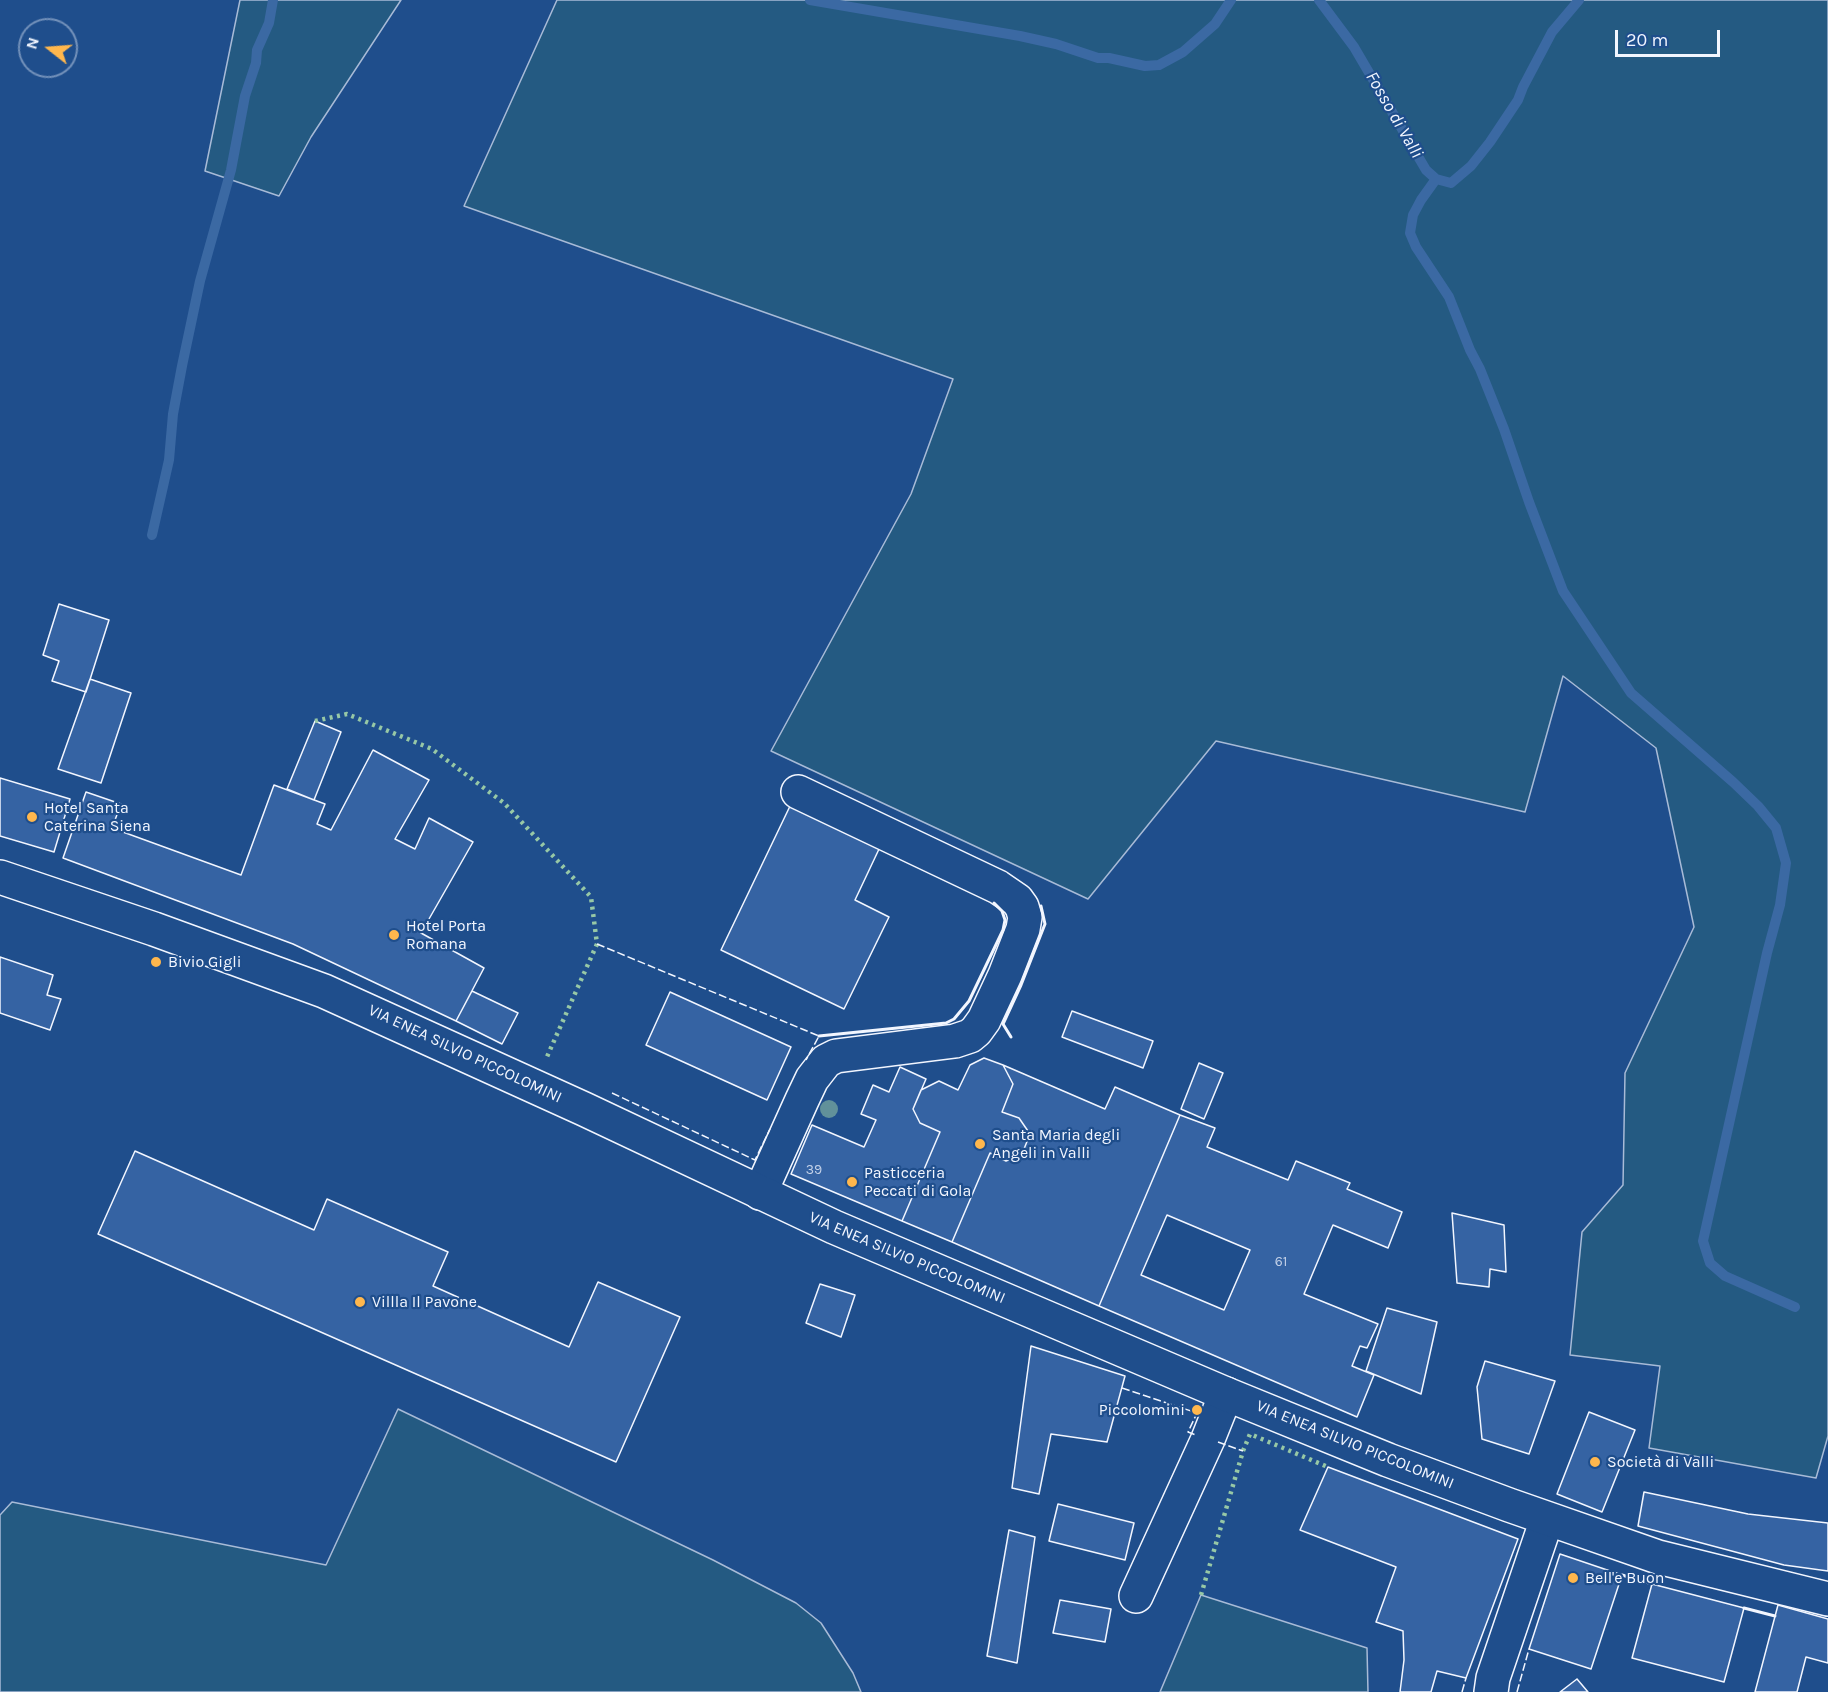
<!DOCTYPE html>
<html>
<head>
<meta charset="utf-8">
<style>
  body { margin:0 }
  #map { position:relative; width:1828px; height:1692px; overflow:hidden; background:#1f4e8c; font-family:Karla,sans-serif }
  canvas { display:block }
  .north { position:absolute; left:18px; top:18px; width:60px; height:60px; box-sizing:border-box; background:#1f4e8c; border:2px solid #7391ba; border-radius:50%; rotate:287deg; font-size:16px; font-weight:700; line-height:24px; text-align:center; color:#f2f6ff }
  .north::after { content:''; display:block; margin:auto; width:21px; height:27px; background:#ffb74d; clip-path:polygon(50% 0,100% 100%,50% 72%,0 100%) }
  .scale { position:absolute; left:1615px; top:30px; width:105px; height:27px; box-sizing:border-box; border:3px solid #f2f6ff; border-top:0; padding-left:8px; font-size:18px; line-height:21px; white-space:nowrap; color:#f2f6ff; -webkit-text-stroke:4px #1f4e8c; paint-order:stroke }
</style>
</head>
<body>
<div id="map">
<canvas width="1828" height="1692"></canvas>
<div class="north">N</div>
<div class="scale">20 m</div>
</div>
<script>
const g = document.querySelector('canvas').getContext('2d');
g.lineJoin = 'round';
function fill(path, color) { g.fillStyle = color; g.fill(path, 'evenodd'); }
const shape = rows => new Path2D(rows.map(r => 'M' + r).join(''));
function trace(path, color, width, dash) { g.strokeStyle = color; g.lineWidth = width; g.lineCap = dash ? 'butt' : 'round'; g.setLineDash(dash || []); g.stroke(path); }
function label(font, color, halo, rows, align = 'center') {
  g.font = font + ' Karla,sans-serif'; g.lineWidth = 4.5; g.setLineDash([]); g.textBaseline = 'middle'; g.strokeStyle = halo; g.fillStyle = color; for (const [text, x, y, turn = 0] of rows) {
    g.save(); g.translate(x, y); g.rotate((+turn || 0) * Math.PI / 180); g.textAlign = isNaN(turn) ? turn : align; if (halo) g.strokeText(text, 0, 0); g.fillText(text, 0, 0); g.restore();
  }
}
const green = shape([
  [240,0,401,0,311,137,279,196,205,171,240,0],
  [557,0,1828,0,1828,1436,1816,1478,1649,1448,1660,1366,1570,1355,1582,1232,1623,1185,1625,1073,1694,927,1656,748,1563,676,1525,812,1216,741,1088,899,771,751,911,494,953,379,464,206,557,0],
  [398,1409,713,1560,796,1603,821,1623,853,1673,861,1692,0,1692,0,1515,12,1502,326,1565,398,1409],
  [1201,1595,1367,1648,1368,1692,1160,1692,1201,1595]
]);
const stream = shape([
  [810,0,1020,36,1056,44,1098,58,1109,58,1145,66,1159,65,1183,52,1215,24,1231,0],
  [1319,0,1354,47,1426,170,1436,179,1451,183,1471,166,1490,142,1518,100,1523,87,1552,32,1579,0],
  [1436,179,1421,200,1413,215,1410,233,1416,247,1449,297,1470,350,1480,369,1504,429,1529,502,1563,591,1631,693,1733,782,1758,806,1776,828,1786,863,1780,905,1767,953,1703,1241,1710,1263,1725,1276,1795,1307],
  [152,535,169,460,173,414,182,366,200,281,231,170,245,96,256,63,257,50,269,23,273,0]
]);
const building = shape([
  [59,604,109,620,86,692,52,681,59,661,43,655,59,604],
  [90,679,131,693,101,783,58,769,90,679],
  [315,721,341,732,314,800,287,789,315,721],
  [373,750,429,780,395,839,415,849,429,818,473,842,421,933,484,968,456,1021,293,944,63,858,86,792,121,804,112,828,241,875,274,785,325,804,317,824,331,830,373,750],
  [0,778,70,799,54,852,0,836,0,778],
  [791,804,880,847,855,900,889,917,844,1009,721,950,791,804],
  [0,957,53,975,47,995,61,999,50,1030,0,1013,0,957],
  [472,991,518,1013,502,1044,456,1021,472,991],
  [670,992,791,1047,767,1100,646,1045,670,992],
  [1072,1011,1153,1041,1143,1068,1062,1037,1072,1011],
  [984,1058,1003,1065,1013,1084,1002,1112,1019,1118,1030,1134,1022,1154,1006,1161,990,1153,952,1242,902,1221,940,1132,920,1123,913,1109,921,1090,939,1081,958,1090,970,1065,984,1058],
  [1199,1063,1223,1073,1204,1119,1181,1109,1199,1063],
  [1003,1065,1105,1109,1115,1087,1180,1115,1099,1306,952,1242,990,1153,1006,1161,1022,1154,1030,1134,1019,1118,1002,1112,1013,1084,1003,1065],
  [900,1067,926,1079,913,1109,920,1123,940,1132,902,1221,791,1174,812,1125,864,1147,876,1120,861,1114,873,1085,889,1092,900,1067],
  [1180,1115,1215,1128,1207,1147,1288,1180,1296,1161,1350,1183,1347,1189,1402,1212,1388,1248,1333,1225,1304,1294,1378,1324,1367,1348,1360,1346,1352,1366,1374,1375,1357,1417,1099,1306,1180,1115],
  [1167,1215,1250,1250,1224,1310,1141,1275,1167,1215],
  [135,1151,314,1230,327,1199,448,1252,433,1286,569,1347,598,1282,680,1317,616,1462,98,1234,135,1151],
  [1452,1213,1504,1225,1506,1272,1490,1269,1489,1287,1457,1283,1452,1213],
  [820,1284,855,1295,841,1337,806,1323,820,1284],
  [1387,1308,1437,1322,1421,1394,1366,1371,1387,1308],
  [1031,1346,1125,1376,1107,1442,1051,1434,1039,1494,1012,1488,1031,1346],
  [1485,1361,1555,1381,1529,1454,1482,1439,1477,1387,1485,1361],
  [1589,1412,1635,1430,1602,1512,1557,1494,1589,1412],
  [1328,1467,1518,1539,1466,1678,1437,1671,1431,1692,1400,1692,1404,1660,1403,1631,1376,1622,1396,1567,1300,1530,1328,1467],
  [1644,1492,1748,1514,1828,1523,1828,1571,1784,1565,1638,1526,1644,1492],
  [1058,1504,1134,1523,1125,1560,1049,1541,1058,1504],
  [1009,1530,1035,1537,1017,1663,987,1656,1009,1530],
  [1560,1554,1622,1575,1591,1669,1529,1649,1560,1554],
  [1652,1584,1744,1608,1724,1682,1632,1658,1652,1584],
  [1060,1600,1111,1609,1105,1642,1053,1633,1060,1600],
  [1778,1605,1828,1619,1828,1663,1806,1657,1797,1692,1755,1692,1778,1605],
  [1577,1679,1588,1692,1560,1692,1577,1679]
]);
const minor = shape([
  [760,1193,802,1100,812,1079,826,1061,836,1056,955,1041,970,1036,976,1031,984,1020,1005,975,1023,929,1025,917,1022,907,1017,900,998,887,798,792],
  [1136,1596,1208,1439,1226,1394],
  [1491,1692,1493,1678,1547,1519]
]);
const major = shape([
  [0,877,154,929,324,991,584,1109,834,1227,1226,1394,1388,1460,1509,1505,1658,1557,1828,1599]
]);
const hedge = shape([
  [315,721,347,714,432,749,504,803,591,897,597,944,546,1059],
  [1201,1595,1243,1451,1250,1434,1328,1467]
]);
const fence = shape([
  [597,944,819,1036,806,1060],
  [612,1093,755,1160,770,1129],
  [1122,1388,1197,1413,1188,1432,1196,1435],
  [1218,1442,1243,1451],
  [1462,1692,1466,1678],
  [1517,1692,1529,1649]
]);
const wall = shape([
  [819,1036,946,1023,954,1019,969,1001,1003,930,1005,920,1002,911,994,903],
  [1011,1037,1003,1024,1021,985,1045,924,1041,906],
  [1622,1575,1652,1584],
  [1744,1608,1775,1616]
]);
const trees = [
  [829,1109]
];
const markers = [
  [32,817,6,"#ffb74d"],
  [394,935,6,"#ffb74d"],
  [156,962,6,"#ffb74d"],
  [980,1144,6,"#ffb74d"],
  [852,1182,6,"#ffb74d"],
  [360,1302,6,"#ffb74d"],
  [1197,1410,6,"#ffb74d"],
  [1595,1462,6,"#ffb74d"],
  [1573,1578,6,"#ffb74d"]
];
const numberNames = [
  ["39",814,1170],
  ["61",1281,1262]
];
const poiNames = [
  ["Hotel Santa",44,808],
  ["Caterina Siena",44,826],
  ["Hotel Porta",406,926],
  ["Romana",406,944],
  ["Bivio Gigli",168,962],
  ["Santa Maria degli",992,1135],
  ["Angeli in Valli",992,1153],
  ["Pasticceria",864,1173],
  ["Peccati di Gola",864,1191],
  ["Villla Il Pavone",372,1302],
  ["Piccolomini",1185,1410,"right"],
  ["Società di Valli",1607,1462],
  ["Bell'e Buon",1585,1578]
];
const streetNames = [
  ["VIA ENEA SILVIO PICCOLOMINI",465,1054,25],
  ["VIA ENEA SILVIO PICCOLOMINI",907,1258,23],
  ["VIA ENEA SILVIO PICCOLOMINI",1355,1445,22]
];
const waterNames = [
  ["Fosso di Valli",1394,115,60]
];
fill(green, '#245a82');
trace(green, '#a8bbd7', 1.5);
trace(stream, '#3b69a3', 10);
fill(building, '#3563a3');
trace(building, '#f2f6ff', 1.5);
trace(minor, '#f2f6ff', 36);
trace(major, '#f2f6ff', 36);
trace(minor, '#1f4e8c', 33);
trace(major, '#1f4e8c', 33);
trace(hedge, '#97c8a6', 4.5, [3, 4.5]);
trace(fence, '#f2f6ff', 1.5, [8, 3]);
trace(wall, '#f2f6ff', 3);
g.fillStyle = '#61919a';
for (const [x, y] of trees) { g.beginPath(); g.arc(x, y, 9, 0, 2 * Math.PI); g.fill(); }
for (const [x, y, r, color] of markers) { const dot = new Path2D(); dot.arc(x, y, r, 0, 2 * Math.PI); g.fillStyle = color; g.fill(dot); trace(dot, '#1f4e8c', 2); }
label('14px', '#c3d1e8', null, numberNames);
label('16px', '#f2f6ff', '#1f4e8c', poiNames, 'left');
label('16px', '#f2f6ff', '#1f4e8c', streetNames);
label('italic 18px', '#f2f6ff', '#1f4e8c', waterNames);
</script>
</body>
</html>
